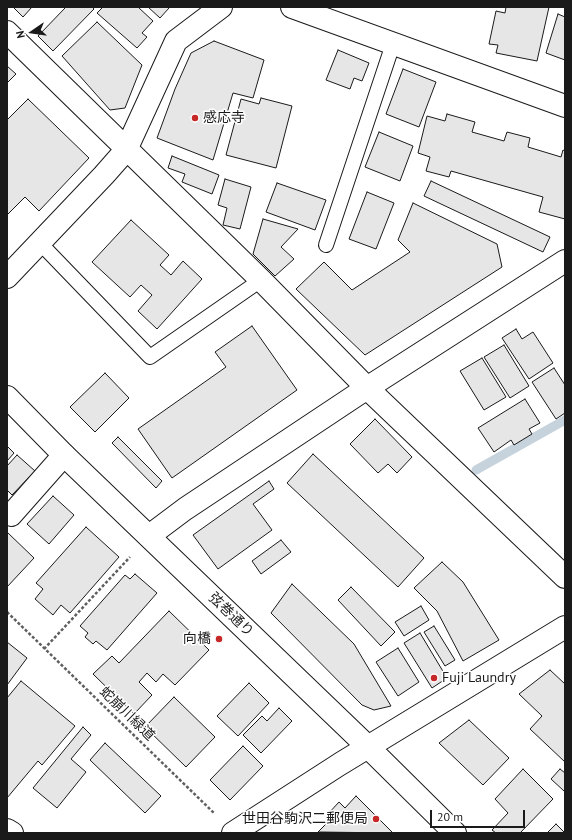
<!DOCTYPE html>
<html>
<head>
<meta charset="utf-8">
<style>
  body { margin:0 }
  #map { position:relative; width:572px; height:840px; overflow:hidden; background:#fff; font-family:"PT Sans",sans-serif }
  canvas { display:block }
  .frame { position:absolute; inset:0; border:8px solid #1a1a1a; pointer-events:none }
  .north { position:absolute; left:12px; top:12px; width:40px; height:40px; -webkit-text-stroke:3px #fff; paint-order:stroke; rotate:257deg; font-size:11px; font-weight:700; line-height:16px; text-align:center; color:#1a1a1a }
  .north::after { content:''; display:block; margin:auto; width:14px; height:18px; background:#1a1a1a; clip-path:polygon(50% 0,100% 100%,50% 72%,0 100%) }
  .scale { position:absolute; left:430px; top:810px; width:95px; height:18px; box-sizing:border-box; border:2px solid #1a1a1a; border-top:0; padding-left:5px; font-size:12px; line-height:14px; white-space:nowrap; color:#1a1a1a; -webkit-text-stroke:3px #fff; paint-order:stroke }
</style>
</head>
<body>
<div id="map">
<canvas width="572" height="840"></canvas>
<div class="frame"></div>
<div class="north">N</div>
<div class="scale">20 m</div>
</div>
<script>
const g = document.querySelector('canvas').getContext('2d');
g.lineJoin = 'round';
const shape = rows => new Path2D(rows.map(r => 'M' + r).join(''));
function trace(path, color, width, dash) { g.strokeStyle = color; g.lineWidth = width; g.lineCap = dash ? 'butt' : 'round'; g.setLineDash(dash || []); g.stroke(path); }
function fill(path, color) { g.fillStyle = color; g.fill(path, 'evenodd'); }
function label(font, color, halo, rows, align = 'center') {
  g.font = font + ' "PT Sans","Noto Sans JP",sans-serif'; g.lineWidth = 3; g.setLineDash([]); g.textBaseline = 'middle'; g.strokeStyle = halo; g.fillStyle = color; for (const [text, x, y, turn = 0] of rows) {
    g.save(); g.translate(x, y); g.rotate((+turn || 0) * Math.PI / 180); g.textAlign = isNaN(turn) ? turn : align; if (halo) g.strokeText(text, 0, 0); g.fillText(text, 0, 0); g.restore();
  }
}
const stream = shape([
  [476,470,565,420]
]);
const building = shape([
  [13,7,32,7,23,17,13,7],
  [66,7,92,7,94,9,53,51,38,36,66,7],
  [103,7,138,7,153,21,142,33,147,37,137,48,97,13,103,7],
  [148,7,168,7,169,8,160,18,148,7],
  [506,7,549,7,537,61,496,53,498,45,489,44,496,11,505,13,506,7],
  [558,14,565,17,565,60,546,53,558,14],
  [97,22,142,65,125,108,110,110,62,56,97,22],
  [214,41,264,60,253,98,233,93,213,160,157,138,175,89,191,53,214,41],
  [338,50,369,63,362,81,354,78,350,89,326,80,338,50],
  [7,66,16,74,7,83,7,66],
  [403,69,436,82,419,127,386,114,403,69],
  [261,98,292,106,276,168,226,155,241,99,259,104,261,98],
  [28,99,89,158,39,211,25,197,7,215,7,120,28,99],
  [447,114,475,122,472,132,504,141,507,132,530,138,528,147,561,157,563,150,565,151,565,219,539,212,543,197,451,171,449,177,426,171,430,157,418,153,427,116,445,121,447,114],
  [379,132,413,146,400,181,365,167,379,132],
  [172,156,219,175,212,194,182,182,185,174,168,168,172,156],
  [225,179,251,187,240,229,223,225,227,208,218,205,225,179],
  [431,181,550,237,543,252,424,196,431,181],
  [277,183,326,200,315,230,266,212,277,183],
  [367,192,394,203,376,249,349,239,367,192],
  [413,203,497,244,502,267,365,355,296,289,324,262,352,290,410,252,398,240,413,203],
  [263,219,298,229,281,247,294,259,275,276,253,254,263,219],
  [131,220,169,255,160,265,171,275,183,261,202,279,157,329,138,311,152,295,141,285,130,297,92,262,131,220],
  [252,326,297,390,172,478,138,429,226,367,215,352,252,326],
  [516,329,522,339,533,332,553,363,529,379,502,338,516,329],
  [504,345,529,386,510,398,484,357,504,345],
  [482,358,506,397,484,410,460,371,482,358],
  [554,368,565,385,565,413,556,419,532,382,554,368],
  [105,373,129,398,95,432,70,407,105,373],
  [525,399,540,423,529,429,532,434,514,445,511,440,494,452,478,428,525,399],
  [375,419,412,457,397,473,388,464,378,473,350,444,375,419],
  [118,437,162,481,156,488,112,443,118,437],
  [7,446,14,453,7,461,7,446],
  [313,454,424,558,398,587,287,483,313,454],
  [17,455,35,471,12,495,7,490,7,466,17,455],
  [269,481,274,489,253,504,272,530,218,569,193,535,269,481],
  [53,496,74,515,49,544,27,524,53,496],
  [86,527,119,557,70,613,61,605,53,615,35,599,43,589,36,583,86,527],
  [7,532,34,558,7,587,7,532],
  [281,540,291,552,261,574,252,561,281,540],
  [442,562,463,582,499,640,463,661,437,611,414,588,442,562],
  [135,574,157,593,107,650,96,641,93,644,85,637,88,633,80,626,125,575,130,579,135,574],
  [292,584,354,644,391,706,374,710,362,705,271,613,292,584],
  [351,587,395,632,381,646,338,600,351,587],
  [421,606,429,620,404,636,395,622,421,606],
  [169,611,209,650,175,685,163,674,156,682,147,673,139,682,152,695,134,714,93,674,112,656,119,663,169,611],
  [434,626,455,660,445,666,424,632,434,626],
  [420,633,447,678,432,688,404,643,420,633],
  [7,642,27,658,7,685,7,642],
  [398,648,419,682,398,696,376,662,398,648],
  [550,670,565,684,565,762,530,729,542,716,519,694,550,670],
  [21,681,75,726,42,765,38,761,7,798,7,698,21,681],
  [249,683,269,703,238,736,217,716,249,683],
  [174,697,215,737,186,767,145,727,174,697],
  [279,708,292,721,261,753,243,735,262,716,267,721,279,708],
  [469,720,509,758,483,785,439,743,469,720],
  [83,727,91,735,71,759,86,772,57,808,33,788,83,727],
  [105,743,161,796,145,813,90,760,105,743],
  [243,746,263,766,230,800,210,780,243,746],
  [523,769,553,799,520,833,496,833,492,830,508,813,495,799,523,769],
  [560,769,565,773,565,789,564,791,551,779,560,769],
  [356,796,393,833,318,832,332,818,328,814,339,802,345,808,356,796],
  [556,824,565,833,547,833,556,824]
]);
const path = shape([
  [7,612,215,814],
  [44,649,130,557]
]);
const service = shape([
  [40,243,150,357,261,280],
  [326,245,393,44]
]);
const minor = shape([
  [292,7,565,106],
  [7,32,261,280,367,388,565,577],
  [7,277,104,175,126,150,176,41,221,7],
  [11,515,64,455],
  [149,536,185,509,367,388,565,261],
  [7,830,12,833]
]);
const tertiary = shape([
  [7,397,64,455,368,747,455,833],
  [233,833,340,764,565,627]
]);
const markers = [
  [195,118,4,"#c62828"],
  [219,639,4,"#c62828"],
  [434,678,4,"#c62828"],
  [376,819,4,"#c62828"]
];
const poiNames = [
  ["感応寺",203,118],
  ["向橋",211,639,"right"],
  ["Fuji Laundry",442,678],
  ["世田谷駒沢二郵便局",368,819,"right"]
];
const streetNames = [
  ["弦巻通り",231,615,44],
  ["蛇崩川緑道",127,714,44]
];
trace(stream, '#c6d2dc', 9);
fill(building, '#e6e6e6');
trace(building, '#1a1a1a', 1);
trace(service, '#1a1a1a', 16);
trace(minor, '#1a1a1a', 24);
trace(tertiary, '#1a1a1a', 24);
trace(path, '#5f5f5f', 2.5, [3, 2]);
trace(service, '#fff', 14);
trace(minor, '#fff', 22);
trace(tertiary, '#fff', 22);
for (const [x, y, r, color] of markers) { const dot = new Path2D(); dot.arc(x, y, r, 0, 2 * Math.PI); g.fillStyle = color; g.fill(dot); trace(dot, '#fff', 1.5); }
label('14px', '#1a1a1a', '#fff', poiNames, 'left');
label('14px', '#1a1a1a', '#fff', streetNames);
</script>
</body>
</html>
